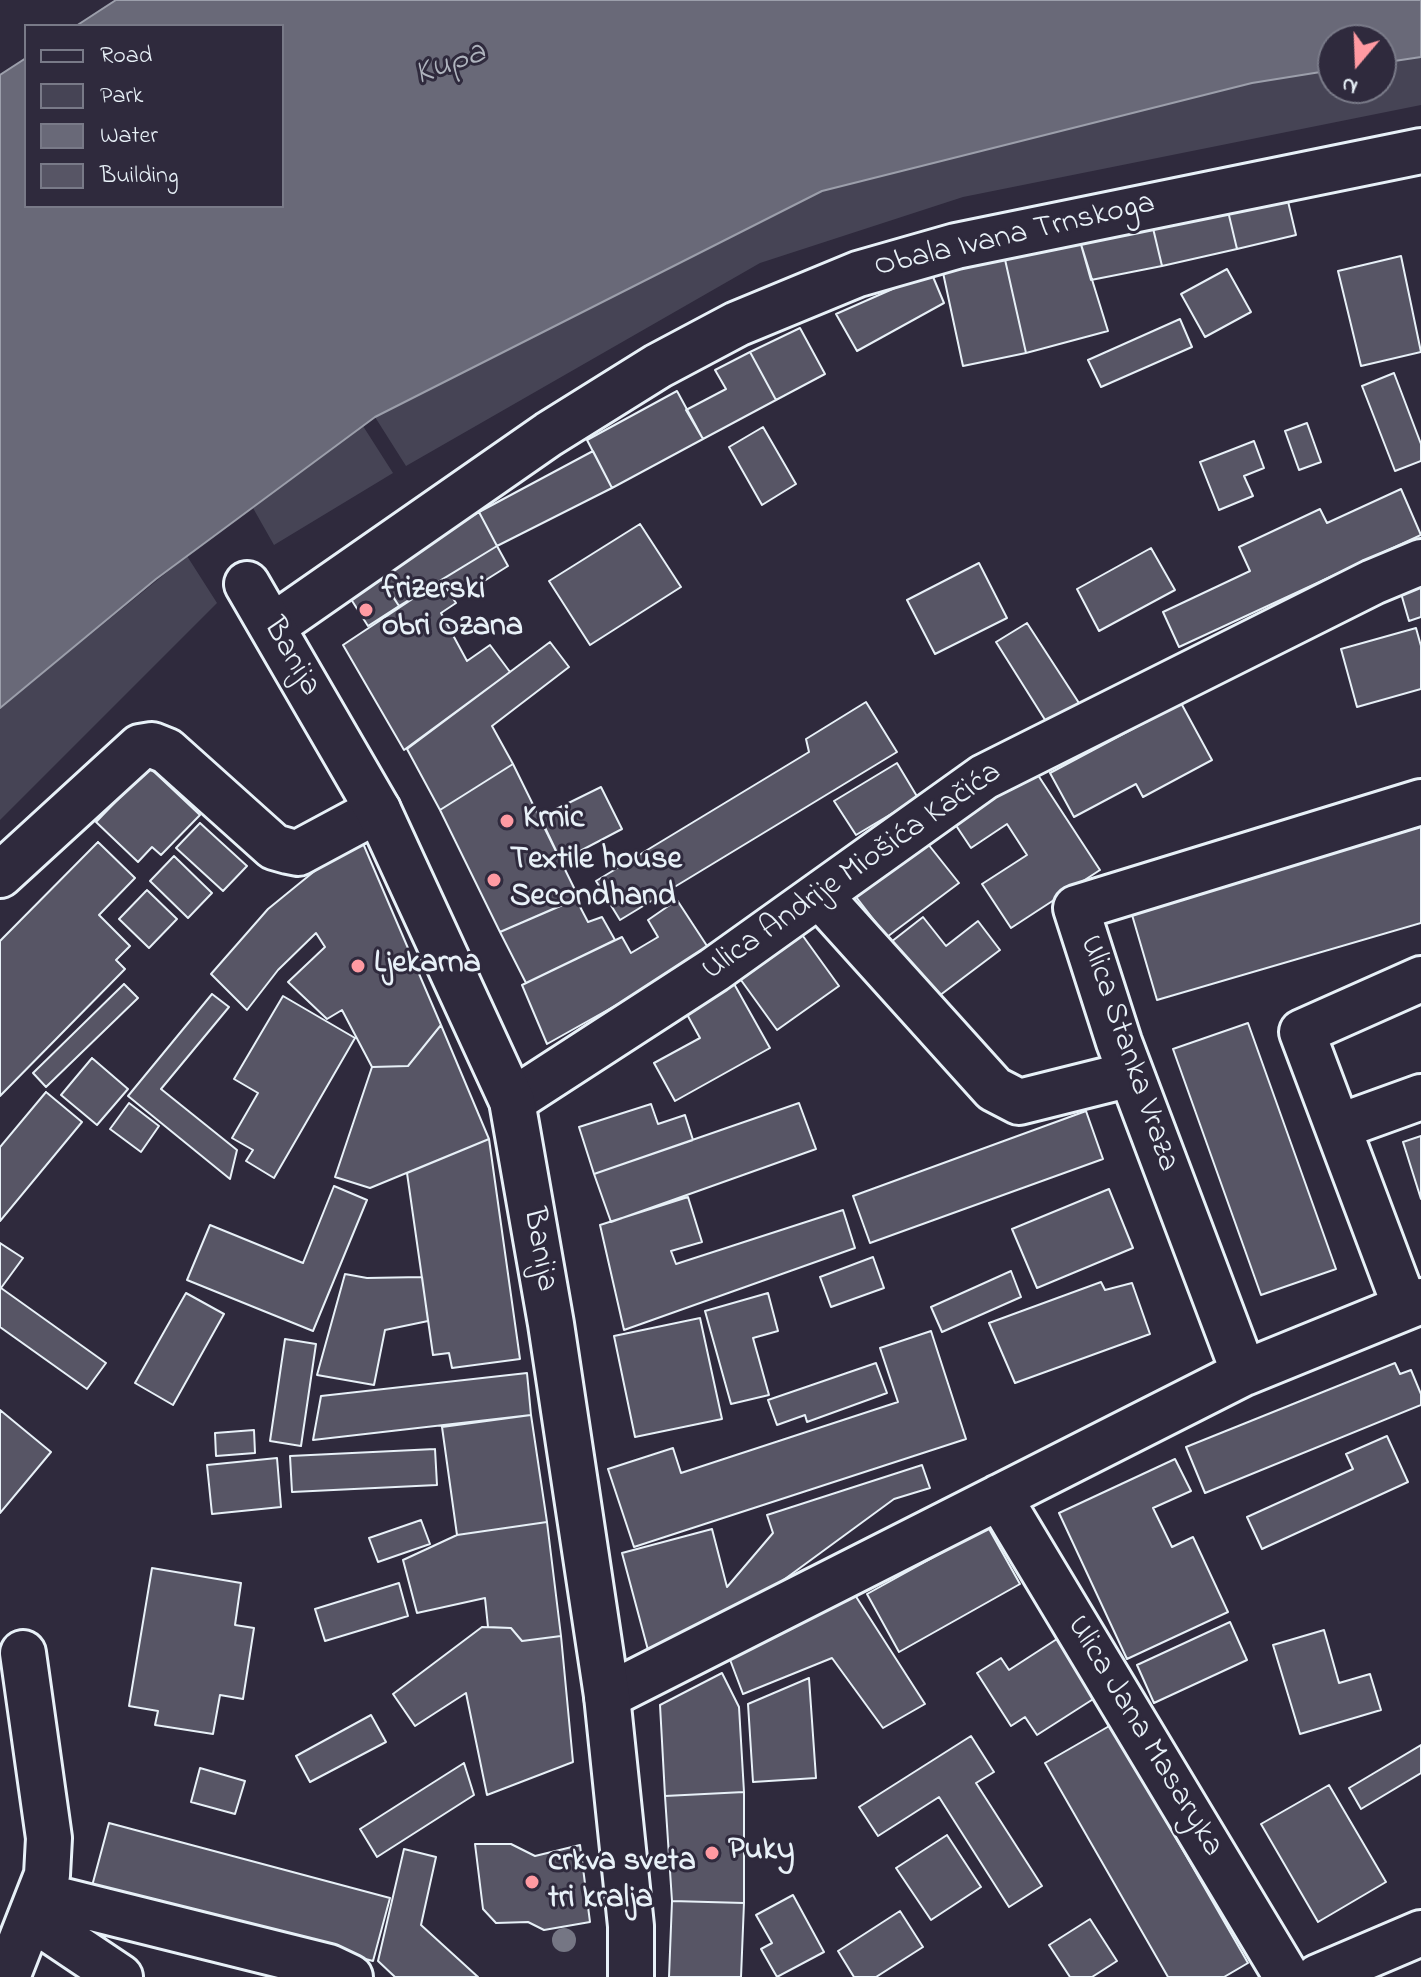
<!DOCTYPE html>
<html>
<head>
<meta charset="utf-8">
<style>
  body { margin:0 }
  #map { position:relative; width:1421px; height:1977px; overflow:hidden; background:#2f2a3d; font-family:"Indie Flower",sans-serif }
  canvas { display:block }
  .legend { position:absolute; left:24px; top:24px; width:260px; height:184px; box-sizing:border-box; background:#2f2a3d; border:2px solid #797a88; margin:0; padding:10px 14px; list-style:none; font-size:24px; color:#e8f1f8 }
  .legend li { display:flex; align-items:center; gap:16px; height:40px }
  .legend b { width:40px; border:2px solid #797a88 }
  .north { position:absolute; left:1317px; top:24px; width:80px; height:80px; box-sizing:border-box; background:#2f2a3d; border:2px solid #797a88; border-radius:50%; rotate:199deg; font-size:22px; font-weight:700; line-height:32px; text-align:center; color:#e8f1f8 }
  .north::after { content:''; display:block; margin:auto; width:28px; height:36px; background:#ff9aa2; clip-path:polygon(50% 0,100% 100%,50% 72%,0 100%) }
</style>
</head>
<body>
<div id="map">
<canvas width="1421" height="1977"></canvas>
<ul class="legend">
<li><b style="height:10px;background:#2f2a3d"></b>Road</li>
<li><b style="height:22px;background:#464455"></b>Park</li>
<li><b style="height:22px;background:#696978"></b>Water</li>
<li><b style="height:22px;background:#575565"></b>Building</li>
</ul>
<div class="north">N</div>
</div>
<script>
const g = document.querySelector('canvas').getContext('2d');
g.lineJoin = 'round';
function fill(path, color) { g.fillStyle = color; g.fill(path, 'evenodd'); }
const shape = rows => new Path2D(rows.map(r => 'M' + r).join(''));
function trace(path, color, width, dash) { g.strokeStyle = color; g.lineWidth = width; g.lineCap = dash ? 'butt' : 'round'; g.setLineDash(dash || []); g.stroke(path); }
function label(font, color, halo, rows, align = 'center') {
  g.font = font + ' "Indie Flower",sans-serif'; g.lineWidth = 6; g.setLineDash([]); g.textBaseline = 'middle'; g.strokeStyle = halo; g.fillStyle = color; for (const [text, x, y, turn = 0] of rows) {
    g.save(); g.translate(x, y); g.rotate((+turn || 0) * Math.PI / 180); g.textAlign = isNaN(turn) ? turn : align; if (halo) g.strokeText(text, 0, 0); g.fillText(text, 0, 0); g.restore();
  }
}
const green = shape([
  [1421,57,1421,105,963,197,760,263,406,466,375,417,822,191,1252,83,1333,70,1333,88,1381,88,1381,63],
  [363,426,393,473,274,545,253,508],
  [187,556,217,603,0,820,0,708]
]);
const water = shape([
  [116,0,1421,0,1421,57,1381,63,1381,40,1333,40,1333,70,1252,83,822,191,375,417,156,579,0,708,0,75,26,58,26,206,282,206,282,26,76,26,116,0]
]);
const building = shape([
  [1286,193,1296,235,1237,249,1227,207,1286,193],
  [1227,207,1237,249,1162,266,1152,224,1227,207],
  [1152,224,1162,266,1091,280,1080,241,1152,224],
  [1080,241,1108,331,1026,353,1004,255,1080,241],
  [1004,255,1026,353,963,366,942,268,1004,255],
  [1401,256,1421,352,1361,366,1338,271,1401,256],
  [1227,269,1251,312,1205,337,1181,294,1227,269],
  [931,272,944,303,857,351,836,314,931,272],
  [1180,319,1192,347,1101,387,1088,360,1180,319],
  [800,328,825,374,776,400,750,352,800,328],
  [750,352,776,400,703,439,686,410,726,389,715,370,750,352],
  [1394,373,1421,444,1421,461,1395,471,1362,386,1394,373],
  [677,391,703,439,612,488,587,440,677,391],
  [1307,423,1321,462,1299,470,1285,431,1307,423],
  [763,427,796,484,762,505,729,447,763,427],
  [1254,441,1264,468,1244,476,1253,496,1219,510,1200,462,1254,441],
  [593,451,612,488,497,546,479,512,593,451],
  [1401,489,1421,535,1179,647,1163,612,1250,571,1239,547,1320,509,1327,523,1401,489],
  [479,512,497,546,399,606,378,573,479,512],
  [640,524,681,587,590,645,549,581,640,524],
  [497,546,508,566,454,600,441,580,497,546],
  [1151,548,1175,590,1099,631,1077,589,1151,548],
  [979,563,1007,618,935,654,907,600,979,563],
  [380,577,399,606,368,626,349,596,380,577],
  [1421,577,1421,617,1409,621,1398,583,1421,577],
  [441,580,456,603,441,613,467,661,490,645,510,672,404,750,343,645,441,580],
  [1027,623,1079,703,1047,723,996,642,1027,623],
  [1416,628,1421,646,1421,689,1357,707,1341,649,1416,628],
  [550,642,569,667,492,726,513,764,440,810,407,749,550,642],
  [866,702,897,752,620,920,596,881,809,752,806,739,866,702],
  [1181,703,1212,760,1143,797,1136,784,1074,817,1050,773,1181,703],
  [897,763,918,798,856,835,834,801,897,763],
  [513,764,579,898,500,932,440,810,513,764],
  [1032,766,1100,870,1011,928,982,884,1027,855,1007,824,971,848,951,818,1032,766],
  [149,767,200,815,161,855,152,847,138,862,96,822,149,767],
  [601,787,622,829,561,861,540,817,601,787],
  [200,823,247,866,223,891,176,848,200,823],
  [1421,824,1421,923,1157,1000,1130,908,1421,824],
  [924,839,959,883,887,937,853,893,924,839],
  [362,841,441,1025,408,1066,372,1067,342,1010,327,1019,288,982,325,947,316,933,278,970,247,1010,211,974,268,909,333,856,362,841],
  [98,842,135,878,99,915,130,946,116,960,125,969,0,1096,0,941,98,842],
  [174,856,212,893,188,918,150,881,174,856],
  [147,890,177,919,149,948,119,919,147,890],
  [576,899,588,922,602,917,615,940,526,983,500,932,576,899],
  [677,900,711,952,547,1044,522,985,622,937,631,953,658,937,648,920,677,900],
  [923,917,946,946,978,921,1000,950,935,999,891,942,923,917],
  [795,925,839,986,777,1030,733,969,795,925],
  [733,982,770,1048,675,1101,654,1063,700,1038,684,1009,733,982],
  [124,984,138,998,46,1087,33,1073,124,984],
  [212,994,229,1007,161,1089,237,1150,230,1179,128,1096,212,994],
  [283,996,355,1038,274,1178,246,1161,253,1150,232,1138,258,1093,234,1079,283,996],
  [1248,1023,1336,1269,1261,1295,1173,1049,1248,1023],
  [441,1025,489,1139,370,1188,335,1177,372,1067,408,1066,441,1025],
  [92,1058,128,1089,97,1125,61,1095,92,1058],
  [46,1092,82,1122,0,1221,0,1147,46,1092],
  [129,1103,159,1126,141,1152,110,1129,129,1103],
  [799,1103,816,1149,611,1222,594,1174,799,1103],
  [651,1104,658,1124,685,1115,693,1140,594,1174,579,1127,651,1104],
  [1086,1111,1103,1159,870,1243,853,1196,1086,1111],
  [1421,1136,1421,1199,1403,1142,1421,1136],
  [489,1139,520,1359,452,1368,449,1353,433,1355,407,1173,489,1139],
  [334,1186,367,1200,313,1331,187,1280,210,1225,303,1263,334,1186],
  [1109,1189,1133,1248,1037,1288,1012,1229,1109,1189],
  [688,1197,702,1242,671,1251,676,1264,843,1210,855,1248,624,1330,600,1225,688,1197],
  [0,1243,23,1258,1,1288,106,1363,87,1389,0,1327,0,1243],
  [873,1257,884,1288,831,1307,820,1277,873,1257],
  [1011,1271,1021,1297,942,1332,931,1307,1011,1271],
  [345,1274,367,1278,422,1277,428,1321,385,1330,374,1385,317,1375,345,1274],
  [1101,1282,1105,1290,1132,1283,1150,1334,1015,1383,989,1323,1101,1282],
  [186,1293,224,1314,173,1405,135,1383,186,1293],
  [768,1293,778,1331,753,1338,769,1395,731,1404,705,1311,768,1293],
  [700,1318,722,1419,635,1437,614,1336,700,1318],
  [931,1331,966,1439,634,1547,608,1469,673,1448,681,1473,898,1402,880,1348,931,1331],
  [285,1339,316,1344,301,1446,270,1441,285,1339],
  [876,1363,887,1393,807,1422,805,1415,777,1425,768,1400,876,1363],
  [1395,1363,1400,1374,1411,1370,1421,1394,1421,1405,1205,1493,1186,1447,1395,1363],
  [527,1373,531,1415,313,1440,321,1396,527,1373],
  [0,1410,51,1452,0,1513,0,1410],
  [531,1415,547,1522,457,1535,442,1427,531,1415],
  [254,1430,255,1453,216,1456,215,1433,254,1430],
  [1387,1436,1408,1482,1262,1549,1247,1517,1353,1469,1346,1454,1387,1436],
  [435,1449,437,1485,292,1492,290,1456,435,1449],
  [277,1458,281,1507,212,1514,207,1465,277,1458],
  [1175,1459,1191,1491,1153,1508,1172,1547,1193,1537,1228,1612,1127,1659,1059,1513,1175,1459],
  [922,1465,930,1488,894,1499,733,1617,648,1650,622,1553,712,1529,727,1587,773,1533,767,1515,922,1465],
  [421,1520,430,1544,378,1562,369,1538,421,1520],
  [547,1522,561,1636,522,1641,511,1628,488,1627,485,1598,417,1613,403,1560,457,1535,547,1522],
  [988,1527,1020,1584,899,1652,867,1594,988,1527],
  [152,1568,241,1583,235,1625,254,1628,243,1699,220,1695,213,1734,155,1725,158,1711,129,1706,152,1568],
  [399,1583,408,1616,325,1641,315,1609,399,1583],
  [855,1595,925,1704,883,1728,832,1658,743,1694,729,1657,855,1595],
  [1230,1622,1247,1660,1154,1703,1137,1665,1230,1622],
  [482,1627,511,1628,522,1641,561,1636,573,1762,487,1795,466,1693,415,1726,393,1694,482,1627],
  [1324,1630,1339,1683,1370,1674,1381,1710,1300,1734,1273,1645,1324,1630],
  [1060,1637,1098,1696,1037,1735,1025,1717,1011,1726,977,1673,1001,1658,1009,1670,1060,1637],
  [722,1673,739,1707,744,1792,665,1796,660,1705,722,1673],
  [809,1678,816,1778,753,1782,748,1704,809,1678],
  [371,1715,386,1742,310,1782,296,1756,371,1715],
  [1111,1725,1248,1963,1224,1977,1168,1977,1045,1763,1111,1725],
  [971,1736,994,1772,976,1783,1042,1886,1009,1907,939,1797,878,1836,859,1807,971,1736],
  [1421,1745,1421,1773,1361,1809,1349,1788,1421,1745],
  [464,1763,474,1795,377,1857,360,1829,464,1763],
  [200,1768,245,1781,235,1814,191,1802,200,1768],
  [1329,1785,1386,1882,1318,1922,1261,1824,1329,1785],
  [744,1792,744,1903,672,1901,665,1796,744,1792],
  [109,1823,390,1898,373,1961,92,1886,109,1823],
  [947,1835,981,1887,931,1920,896,1868,947,1835],
  [475,1844,511,1844,535,1856,580,1845,590,1922,544,1930,528,1922,496,1923,483,1909,475,1844],
  [404,1849,436,1857,421,1925,478,1977,395,1977,378,1961,404,1849],
  [793,1895,824,1952,777,1977,761,1949,772,1943,756,1915,793,1895],
  [672,1901,744,1903,741,1977,669,1977,672,1901],
  [900,1911,923,1947,876,1977,854,1977,838,1951,900,1911],
  [1090,1919,1117,1961,1092,1977,1070,1977,1049,1945,1090,1919]
]);
const minor = shape([
  [273,626,549,434,658,366,737,324,858,274,956,246,1421,151],
  [0,875,140,747,152,745,167,751,274,847,288,851,298,853,378,810],
  [819,895,994,1089,1019,1102,1131,1074],
  [512,1101,714,970,984,777,1373,582,1421,562],
  [1338,1127,1421,1097],
  [1405,1306,1302,1032,1421,979],
  [1244,1373,1119,1042,1076,908,1421,802],
  [999,1497,1287,1977],
  [607,1696,1244,1373,1421,1301],
  [40,1895,329,1967,350,1977],
  [32,1918,120,1977],
  [7,1977,47,1875,49,1838,23,1653],
  [1318,1977,1421,1933]
]);
const major = shape([
  [247,584,378,810,512,1101,551,1324,607,1696,631,1926,631,1977]
]);
const trees = [
  [564,1940]
];
const markers = [
  [366,610,8,"#ff9aa2"],
  [507,821,8,"#ff9aa2"],
  [494,880,8,"#ff9aa2"],
  [358,966,8,"#ff9aa2"],
  [712,1853,8,"#ff9aa2"],
  [532,1882,8,"#ff9aa2"]
];
const streetNames = [
  ["Obala Ivana Trnskoga",1015,237,-13],
  ["Banija",290,658,60],
  ["Ulica Andrije Miošića Kačića",853,873,-35],
  ["Ulica Stanka Vraza",1127,1054,71],
  ["Banija",538,1250,80],
  ["Ulica Jana Masaryka",1143,1737,59]
];
const poiNames = [
  ["frizerski",382,592],
  ["obri Ozana",382,629],
  ["Krnic",523,821],
  ["Textile house",510,862],
  ["Secondhand",510,899],
  ["Ljekarna",374,966],
  ["Puky",728,1853],
  ["crkva sveta",548,1864],
  ["tri kralja",548,1901]
];
const waterNames = [
  ["Kupa",451,66,-20]
];
fill(green, '#464455');
fill(water, '#696978');
trace(water, '#9c9fab', 2);
fill(building, '#575565');
trace(building, '#e8f1f8', 2);
trace(minor, '#e8f1f8', 50);
trace(major, '#e8f1f8', 50);
trace(minor, '#2f2a3d', 44);
trace(major, '#2f2a3d', 44);
g.fillStyle = '#757684';
for (const [x, y] of trees) { g.beginPath(); g.arc(x, y, 12, 0, 2 * Math.PI); g.fill(); }
for (const [x, y, r, color] of markers) { const dot = new Path2D(); dot.arc(x, y, r, 0, 2 * Math.PI); g.fillStyle = color; g.fill(dot); trace(dot, '#2f2a3d', 3); }
label('32px', '#e8f1f8', '#2f2a3d', streetNames);
label('bold 32px', '#e8f1f8', '#2f2a3d', poiNames, 'left');
label('italic 34px', '#afb4be', '#2f2a3d', waterNames);
</script>
</body>
</html>
